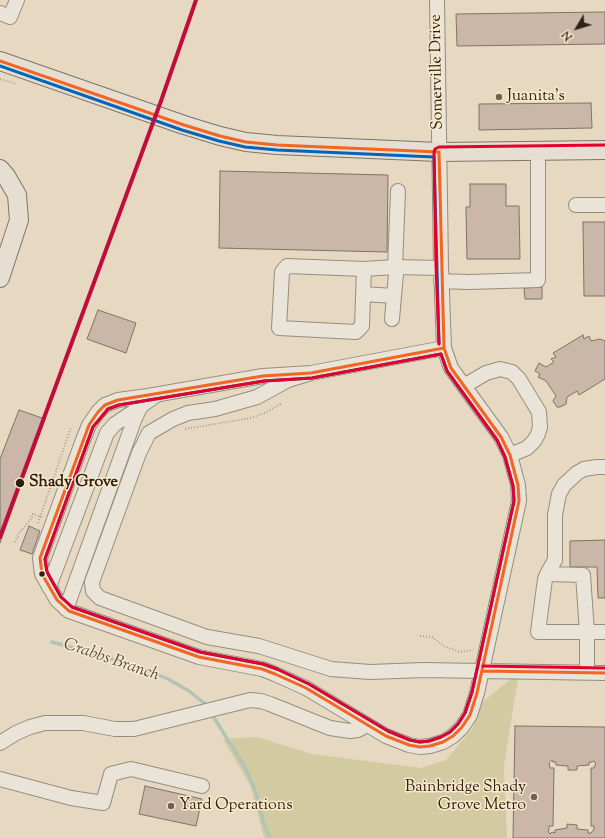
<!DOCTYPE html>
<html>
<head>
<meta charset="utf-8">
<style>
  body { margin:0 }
  #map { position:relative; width:605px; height:838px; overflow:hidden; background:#e7d9c1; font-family:"Sorts Mill Goudy",serif }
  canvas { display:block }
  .north { position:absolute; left:557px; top:8px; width:40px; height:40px; -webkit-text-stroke:3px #f9e9cd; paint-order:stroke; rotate:232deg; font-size:11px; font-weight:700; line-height:16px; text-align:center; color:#2f2112 }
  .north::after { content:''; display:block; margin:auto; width:14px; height:18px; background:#2f2112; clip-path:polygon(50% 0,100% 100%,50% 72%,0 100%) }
</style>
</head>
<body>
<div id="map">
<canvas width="605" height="838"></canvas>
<div class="north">N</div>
</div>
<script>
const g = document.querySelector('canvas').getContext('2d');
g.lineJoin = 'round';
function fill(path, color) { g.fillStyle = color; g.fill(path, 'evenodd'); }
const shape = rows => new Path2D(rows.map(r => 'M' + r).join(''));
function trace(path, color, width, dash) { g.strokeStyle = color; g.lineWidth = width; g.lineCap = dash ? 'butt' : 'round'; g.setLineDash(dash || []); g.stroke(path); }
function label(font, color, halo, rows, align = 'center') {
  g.font = font + ' "Sorts Mill Goudy",serif'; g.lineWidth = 3; g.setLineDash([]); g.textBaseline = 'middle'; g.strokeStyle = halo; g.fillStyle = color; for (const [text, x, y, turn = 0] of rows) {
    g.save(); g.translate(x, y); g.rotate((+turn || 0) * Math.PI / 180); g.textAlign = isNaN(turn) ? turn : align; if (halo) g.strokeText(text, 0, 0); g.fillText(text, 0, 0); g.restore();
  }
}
const green = shape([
  [519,672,504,766,507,838,264,838,251,787,223,739,257,737,312,754,421,768,446,760,472,729,483,702]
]);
const stream = shape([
  [52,642,109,658,141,668,168,679,189,691,204,703,207,708],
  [211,713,245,767,256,793,264,824,270,838]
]);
const building = shape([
  [605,12,605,44,457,46,456,14,605,12],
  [591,103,592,128,479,130,479,104,591,103],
  [220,171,388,175,387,252,219,248,220,171],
  [470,184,506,184,506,206,519,206,520,259,467,259,466,207,470,207,470,184],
  [583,222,605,222,605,296,584,296,583,222],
  [542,287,542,299,525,299,524,288,542,287],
  [98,310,136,323,126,353,87,339,98,310],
  [583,335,584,339,589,336,591,341,600,339,605,341,605,379,579,395,577,391,567,397,566,404,560,407,557,407,553,401,556,396,546,381,538,377,540,374,535,371,539,363,546,367,554,362,551,359,556,357,553,353,583,335],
  [19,410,45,419,0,543,0,459,19,410],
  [29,526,40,531,32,554,20,550,29,526],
  [605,540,605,598,598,598,597,567,570,567,570,541,605,540],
  [515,726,605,727,605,838,513,838,515,726],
  [552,760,553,762,556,762,556,765,568,766,568,770,577,770,577,766,589,765,589,762,592,762,594,761,596,764,595,765,594,768,591,768,591,826,594,826,594,829,591,833,588,833,588,830,577,829,577,825,567,824,567,828,555,830,555,833,552,832,550,834,548,831,549,830,549,826,553,826,554,768,550,768,549,763,552,760],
  [145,786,202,799,196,826,139,814,145,786]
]);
const path = shape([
  [0,79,17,84],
  [185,429,251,418,267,412,282,403],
  [38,523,71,427],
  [15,542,19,533,31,519,33,514,42,517],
  [420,636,432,637,444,646,460,652,473,650]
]);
const minor = shape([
  [0,13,10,17,17,0],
  [398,191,395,267,441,268],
  [576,205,605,205],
  [364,269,362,326,356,332,279,328,282,272,287,266,364,269,395,267,396,274,394,296],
  [441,281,468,282,538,280,538,151],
  [363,294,394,296,392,319],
  [444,348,311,373,288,380,257,397,215,409,188,413,173,419,149,433,139,453,92,582,93,591,100,598,207,637,259,646,331,669,370,672,423,670,605,673],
  [311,373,263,376,148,396,118,400,105,405,98,412,89,425,83,440,40,558,42,574,57,600,69,611,199,657,262,669,275,674,306,688,386,736,409,745,420,747,430,746,443,742,453,736,462,727,470,715,477,693,519,501,518,485,510,455,501,437,451,368,444,348,441,265,437,0],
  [464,386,486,373,500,369,512,372,519,379,539,412,540,427,538,434,534,441,527,448,510,455],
  [547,574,583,575,587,632,538,632,545,579,547,574,555,560,555,515,559,494,564,485,577,473,584,469,597,467,605,467],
  [49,587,107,433,115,424,139,408],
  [66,609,135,418,141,406,155,396],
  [587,672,587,632,605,632],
  [0,743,16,733,30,727,45,723,83,723,115,729,134,729,250,700,261,701,270,704,330,728,350,731,358,730,367,725],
  [0,779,71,798,103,803,111,774,131,769,202,786]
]);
const major = shape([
  [0,61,184,125,220,136,246,142,277,145,439,152,605,150],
  [0,169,6,176,17,195,19,220,0,278]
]);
const bus1 = shape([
  [0,61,184,125,220,136,246,142,277,145,439,152,444,348],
  [444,348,451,368,501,437,510,455,518,485,519,501,477,693,470,715,462,727,453,736,443,742,430,746,420,747,409,745,386,736,306,688,275,674,262,669,199,657,69,611,57,600,42,574,40,558,89,425,98,412,105,405,118,400,263,376,311,373,444,348],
  [483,671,605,673]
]);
const bus2 = shape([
  [0,66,182,130,219,141,245,147,277,150,434,157,439,344],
  [441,354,447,371,497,440,505,457,513,486,514,501,472,692,465,713,458,724,450,732,441,737,429,741,420,742,410,740,388,731,309,684,277,669,263,664,200,652,72,607,61,597,47,572,45,559,93,427,108,409,119,405,264,381,312,378,441,354]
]);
const bus3 = shape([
  [439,344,436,265,434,152,435,149,439,147,605,145],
  [441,354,447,371,497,440,505,457,513,486,514,501,472,692,465,713,458,724,450,732,441,737,429,741,420,742,410,740,388,731,309,684,277,669,263,664,200,652,72,607,61,597,47,572,45,559,93,427,108,409,119,405,264,381,312,378,441,354],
  [483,666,605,668]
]);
const metro1 = shape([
  [0,537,161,101,196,0]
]);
const markers = [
  [499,97,4,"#6f614f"],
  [20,483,5,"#2f2112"],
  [42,574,3.5,"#2f2112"],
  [534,797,4,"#6f614f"],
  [171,806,4,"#6f614f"]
];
const streetNames = [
  ["Somerville Drive",438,72,-91]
];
const poiNames = [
  ["Juanita's",507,97],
  ["Bainbridge Shady",526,788,"right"],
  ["Grove Metro",526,806,"right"],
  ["Yard Operations",179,806]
];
const stopNames = [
  ["Shady Grove",29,483]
];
const waterNames = [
  ["Crabbs Branch",111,661,19]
];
fill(green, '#d2cba2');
trace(stream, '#b3c4b6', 3.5);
fill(building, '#cab7a7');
trace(building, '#7d7466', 1);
trace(minor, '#968d7e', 16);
trace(major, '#7d7466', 20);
trace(path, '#a7a096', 2, [1, 2]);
trace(minor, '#eae3d7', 14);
trace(major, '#e6ded1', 18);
trace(bus1, '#f26522', 3);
trace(bus2, '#0065bd', 3);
trace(bus3, '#e4002b', 3);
trace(metro1, '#bf0d3e', 4);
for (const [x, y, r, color] of markers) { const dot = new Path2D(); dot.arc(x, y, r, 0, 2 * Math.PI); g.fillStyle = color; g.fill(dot); trace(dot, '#f9e9cd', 1.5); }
label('16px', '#2f2112', '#f9e9cd', streetNames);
label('16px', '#2f2112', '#f9e9cd', poiNames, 'left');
label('bold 16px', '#2f2112', '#f9e9cd', stopNames, 'left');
label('italic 17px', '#504f42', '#f9e9cd', waterNames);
</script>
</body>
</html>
